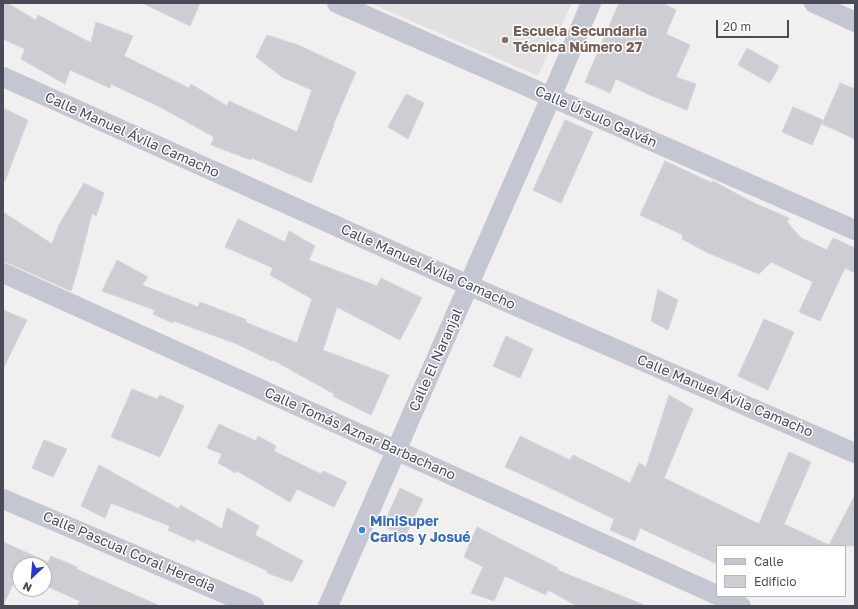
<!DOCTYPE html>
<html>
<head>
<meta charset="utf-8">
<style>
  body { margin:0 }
  #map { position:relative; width:858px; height:609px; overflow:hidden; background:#f1efef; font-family:"Golos Text",sans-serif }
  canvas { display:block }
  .frame { position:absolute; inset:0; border:4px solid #494b5a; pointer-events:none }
  .legend { position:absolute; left:716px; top:545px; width:130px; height:52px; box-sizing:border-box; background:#fff; border:1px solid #b6b7bd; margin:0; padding:5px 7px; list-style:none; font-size:12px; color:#494b5a }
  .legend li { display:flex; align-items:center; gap:8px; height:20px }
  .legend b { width:20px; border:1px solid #b6b7bd }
  .north { position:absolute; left:12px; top:557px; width:40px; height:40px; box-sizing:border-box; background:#fff; border:1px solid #b6b7bd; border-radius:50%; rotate:206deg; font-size:11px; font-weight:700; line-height:16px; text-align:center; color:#494b5a }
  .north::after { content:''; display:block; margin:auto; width:14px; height:18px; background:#2d36cc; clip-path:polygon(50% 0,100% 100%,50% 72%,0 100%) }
  .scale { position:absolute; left:716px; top:20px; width:73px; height:18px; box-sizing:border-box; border:2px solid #494b5a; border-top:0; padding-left:5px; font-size:12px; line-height:14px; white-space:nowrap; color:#494b5a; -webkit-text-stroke:3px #fff; paint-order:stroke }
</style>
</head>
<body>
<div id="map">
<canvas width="858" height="609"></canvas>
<div class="frame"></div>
<ul class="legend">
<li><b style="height:5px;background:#c4c6d2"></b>Calle</li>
<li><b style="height:11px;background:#cdcdd3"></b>Edificio</li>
</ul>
<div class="north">N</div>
<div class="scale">20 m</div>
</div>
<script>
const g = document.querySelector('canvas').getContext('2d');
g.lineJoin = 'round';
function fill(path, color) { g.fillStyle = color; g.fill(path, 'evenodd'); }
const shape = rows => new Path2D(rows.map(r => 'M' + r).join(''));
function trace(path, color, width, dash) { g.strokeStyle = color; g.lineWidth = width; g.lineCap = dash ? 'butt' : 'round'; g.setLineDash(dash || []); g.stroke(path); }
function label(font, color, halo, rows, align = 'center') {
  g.font = font + ' "Golos Text",sans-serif'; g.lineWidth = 3; g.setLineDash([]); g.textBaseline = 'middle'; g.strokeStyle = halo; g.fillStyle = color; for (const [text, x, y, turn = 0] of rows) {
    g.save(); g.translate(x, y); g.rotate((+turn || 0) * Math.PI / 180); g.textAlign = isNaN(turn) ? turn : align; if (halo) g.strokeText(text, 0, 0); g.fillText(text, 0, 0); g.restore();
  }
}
const education = shape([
  [370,3,572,3,538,76]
]);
const building = shape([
  [3,3,7,3,36,20,38,15,91,43,96,22,133,36,124,56,189,88,191,84,227,106,229,101,297,132,312,90,282,77,256,57,267,35,298,45,356,72,333,125,334,125,311,183,252,158,251,160,211,145,214,137,160,107,111,84,110,88,70,70,65,84,21,59,25,49,3,39,3,3],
  [142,3,200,3,190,26,142,3],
  [619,3,663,3,676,10,666,34,690,45,676,77,696,84,687,110,652,96,616,79,610,93,585,82,619,3],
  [747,48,779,66,770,83,738,65,747,48],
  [840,83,855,89,855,139,822,124,840,83],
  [406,94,424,103,408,139,388,127,406,94],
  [793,107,823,120,812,145,782,132,793,107],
  [3,108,28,120,5,181,3,180,3,108],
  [565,120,593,132,561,203,533,190,565,120],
  [665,161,712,183,713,181,754,203,789,218,787,222,801,238,827,250,833,238,855,248,855,273,845,268,820,321,799,312,813,282,771,262,759,274,706,252,682,239,683,235,640,215,665,161],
  [84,183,104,193,96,216,92,213,77,272,71,291,8,263,3,262,3,212,52,244,59,225,84,183],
  [238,219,285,242,289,231,315,246,309,260,377,286,381,278,422,298,400,340,337,307,323,350,389,375,371,415,333,396,334,394,273,360,272,361,237,344,174,321,173,323,153,314,155,310,102,291,117,260,148,277,142,285,198,307,200,302,247,320,245,322,297,343,312,299,270,275,273,268,225,247,238,219],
  [658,290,678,300,668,330,651,321,658,290],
  [3,310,27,320,3,369,3,310],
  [764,319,794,332,768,390,738,376,764,319],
  [506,336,533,349,520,378,493,366,506,336],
  [132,389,157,399,160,395,184,406,160,457,111,437,132,389],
  [669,395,693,409,664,478,759,524,789,452,811,462,784,524,829,545,855,495,855,546,717,546,717,564,640,528,635,541,610,530,614,519,538,482,505,467,520,436,570,460,573,455,630,483,639,463,646,467,669,395],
  [219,424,256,441,258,436,276,446,274,451,321,474,323,471,347,482,334,507,297,489,290,502,237,471,236,473,218,463,222,454,207,448,219,424],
  [44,440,67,449,53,477,32,468,44,440],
  [99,465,179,509,180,505,222,529,227,508,259,526,255,535,303,561,292,582,267,573,268,571,196,539,194,542,168,530,170,526,111,503,105,518,81,506,99,465],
  [400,488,423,499,405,537,383,526,400,488],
  [477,527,558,568,557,570,644,605,643,606,577,606,548,590,546,595,505,576,494,601,471,593,483,567,464,557,477,527],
  [3,542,48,562,51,556,77,567,76,569,160,606,77,606,80,601,44,585,44,565,20,565,20,574,18,573,3,606,3,542]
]);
const minor = shape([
  [337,3,855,230],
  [814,3,855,22],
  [3,77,468,285,855,453],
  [3,273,717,595],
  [3,499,254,606],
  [719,596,741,606],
  [328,606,551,97,591,3]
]);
const markers = [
  [505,40,4,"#8d6e63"],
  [362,530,4,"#3f7fe0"]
];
const educationNames = [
  ["Escuela Secundaria",513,32],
  ["Técnica Número 27",513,48]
];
const streetNames = [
  ["Calle Úrsulo Galván",596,117,24],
  ["Calle Manuel Ávila Camacho",132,135,24],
  ["Calle Manuel Ávila Camacho",428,267,24],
  ["Calle El Naranjal",436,360,-66],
  ["Calle Manuel Ávila Camacho",725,396,23],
  ["Calle Tomás Aznar Barbachano",360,434,24],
  ["Calle Pascual Coral Heredia",129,552,23]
];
const shopNames = [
  ["MiniSuper",370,522],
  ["Carlos y Josué",370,538]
];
fill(education, '#e2e0e0');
fill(building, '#cdcdd3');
trace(building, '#d4d3d9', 1);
trace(minor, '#c4c6d2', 20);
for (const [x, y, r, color] of markers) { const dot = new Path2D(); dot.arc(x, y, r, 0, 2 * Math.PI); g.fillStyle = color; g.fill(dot); trace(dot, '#fff', 1.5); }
label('bold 14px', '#785e54', '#fff', educationNames, 'left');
label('14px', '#494b5a', '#fff', streetNames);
label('bold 14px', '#366cbe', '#fff', shopNames, 'left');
</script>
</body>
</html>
